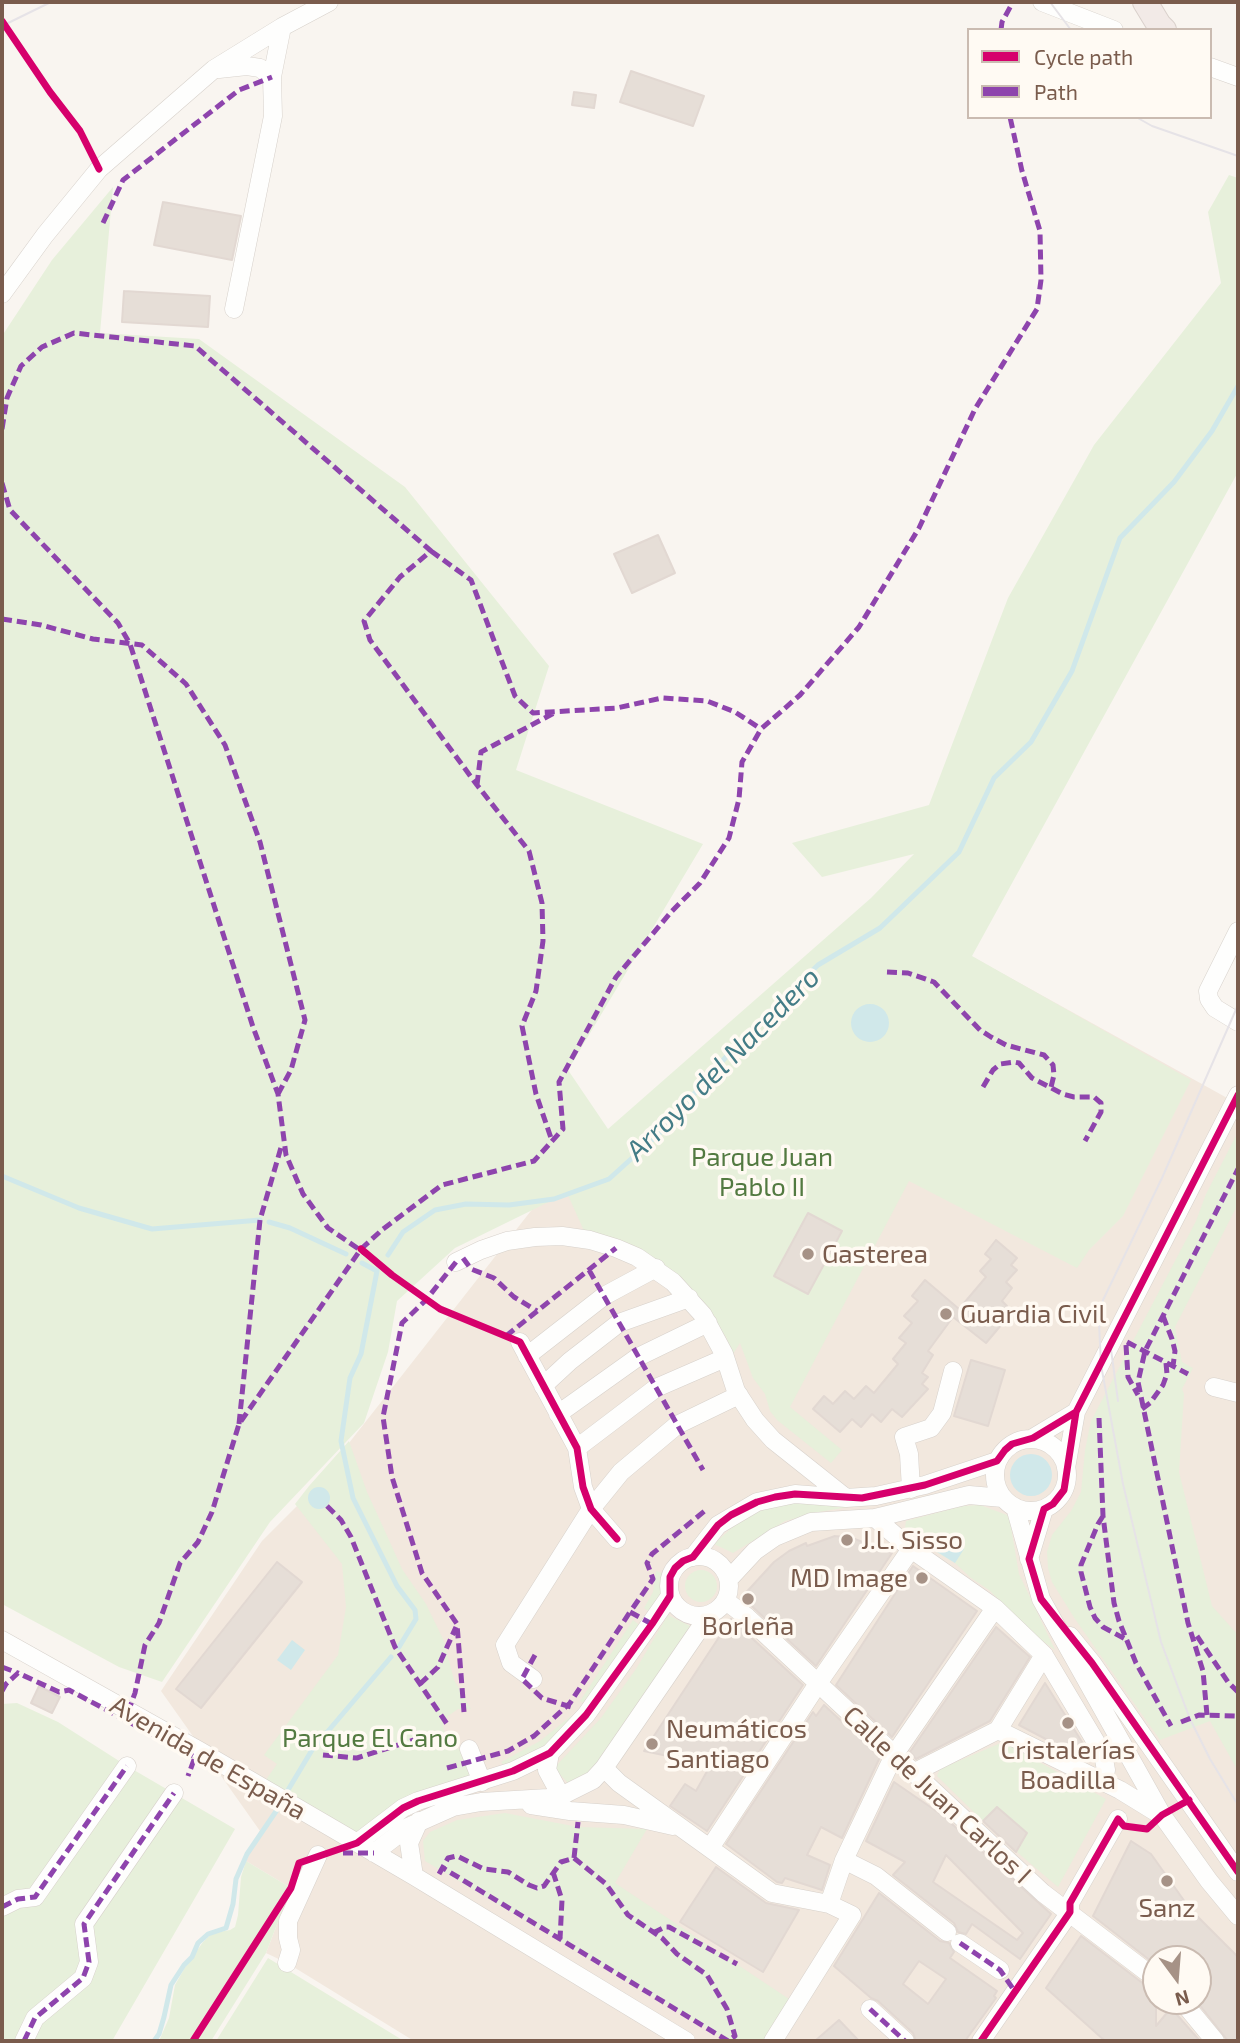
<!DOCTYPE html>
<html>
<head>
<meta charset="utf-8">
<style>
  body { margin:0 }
  #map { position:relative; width:1240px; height:2043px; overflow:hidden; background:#f9f5f0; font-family:"Exo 2",sans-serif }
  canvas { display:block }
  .frame { position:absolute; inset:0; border:4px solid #7a5c4d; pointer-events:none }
  .legend { position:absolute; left:967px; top:28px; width:245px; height:91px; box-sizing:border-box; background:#fffaf3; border:2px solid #cabbb1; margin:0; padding:9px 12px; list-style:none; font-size:21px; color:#7a5c4d }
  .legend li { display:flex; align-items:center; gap:14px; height:35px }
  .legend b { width:35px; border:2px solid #cabbb1 }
  .north { position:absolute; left:1142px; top:1945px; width:70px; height:70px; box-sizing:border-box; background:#fffaf3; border:2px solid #cabbb1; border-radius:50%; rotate:164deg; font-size:19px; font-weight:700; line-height:28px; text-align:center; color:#7a5c4d }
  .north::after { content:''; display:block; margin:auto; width:24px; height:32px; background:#a69286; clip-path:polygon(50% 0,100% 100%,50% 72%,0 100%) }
</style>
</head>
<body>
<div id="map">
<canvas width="1240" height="2043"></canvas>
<div class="frame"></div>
<ul class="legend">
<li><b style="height:9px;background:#d6006c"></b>Cycle path</li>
<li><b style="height:9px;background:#8e44ad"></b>Path</li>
</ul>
<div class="north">N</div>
</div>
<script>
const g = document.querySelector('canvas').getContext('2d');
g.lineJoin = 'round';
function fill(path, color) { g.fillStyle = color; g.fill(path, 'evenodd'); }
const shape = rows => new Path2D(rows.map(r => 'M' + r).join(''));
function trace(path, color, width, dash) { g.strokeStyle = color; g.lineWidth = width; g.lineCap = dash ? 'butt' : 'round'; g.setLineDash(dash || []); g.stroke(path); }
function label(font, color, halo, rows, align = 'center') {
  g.font = font + ' "Exo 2",sans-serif'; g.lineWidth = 7; g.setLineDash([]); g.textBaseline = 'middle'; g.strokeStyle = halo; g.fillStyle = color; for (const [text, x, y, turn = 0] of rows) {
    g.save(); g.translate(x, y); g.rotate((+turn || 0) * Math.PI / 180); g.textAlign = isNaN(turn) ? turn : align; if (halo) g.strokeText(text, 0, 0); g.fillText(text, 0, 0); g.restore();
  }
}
const residential = shape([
  [971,956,1238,1104,1238,2041,414,2041,287,1963,266,1953,291,1888,246,1861,260,1831,161,1691,262,1541,309,1494,559,1175],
  [1156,1959,1198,1959,1198,2001,1156,2001]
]);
const green = shape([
  [1229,175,1238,178,1238,472,972,956,1191,1080,1123,1216,1089,1250,1077,1268,909,1181,790,1407,842,1450,831,1463,777,1420,770,1411,765,1394,753,1378,740,1343,733,1354,726,1337,692,1290,585,1233,567,1193,455,1248,397,1301,388,1352,364,1423,270,1522,162,1682,119,1667,2,1604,2,336,52,260,113,187,100,333,199,339,405,487,549,666,516,770,703,844,568,1070,608,1129,871,898,914,854,822,877,792,843,929,805,1008,598,1094,445,1221,283,1208,212],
  [1238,1132,1238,1204,1175,1327,1182,1362,1193,1368,1182,1389,1184,1394,1179,1472,1212,1606,1238,1635,1238,1771,1210,1721,1160,1740,1075,1619,1052,1582,1048,1568,1047,1552,1052,1535,1071,1511,1081,1492,1085,1450,1091,1421,1196,1221,1206,1194],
  [349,1441,367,1492,384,1529,402,1569,426,1604,444,1641,454,1680,471,1709,458,1709,448,1716,443,1726,446,1738,453,1748,467,1751,478,1779,356,1839,263,1784,277,1764,264,1755,338,1655,346,1607,342,1564,295,1504,309,1486],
  [791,1502,833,1503,848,1507,819,1512,785,1521,733,1553,714,1544,735,1525,756,1512],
  [980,1505,1007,1515,1010,1522,1019,1574,1055,1650,1037,1637,989,1590,971,1578,955,1563,911,1537,905,1527,906,1521,963,1506],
  '685 1586a16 16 0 1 1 32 0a16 16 0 1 1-32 0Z',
  [656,1571,665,1574,663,1589,651,1613,644,1608,653,1592],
  [668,1615,690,1626,605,1755,585,1776,568,1783,554,1768,601,1718,636,1669],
  [633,1620,642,1627,588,1706,580,1701],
  [17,1703,58,1722,127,1766,235,1829,112,2041,2,2041,2,1704],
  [571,1716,577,1721,563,1735,507,1768,501,1762,540,1741],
  [1003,1742,1106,1799,1058,1887,1017,1852,1027,1833,997,1807,983,1821,937,1776,940,1769],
  [505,1813,578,1827,647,1829,615,1883,792,2001,765,2041,728,2041,425,1861,423,1841,430,1832,457,1820],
  [246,1861,291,1888,266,1953,211,2041,159,2041,169,2018,175,1985,184,1969,203,1942,212,1933,230,1930,235,1927,238,1915,241,1877],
  [268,1958,404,2041,216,2041]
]);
const water = shape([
  '851 1023a19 19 0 1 1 38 0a19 19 0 1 1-38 0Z',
  '1010 1475a21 21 0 1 1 42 0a21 21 0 1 1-42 0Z',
  '308 1498a11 11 0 1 1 22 0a11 11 0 1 1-22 0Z',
  [943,1536,964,1549,955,1563,934,1550],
  [292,1640,305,1650,291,1670,277,1660]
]);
const stream = shape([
  [2,1176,79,1208,152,1229,260,1220],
  [269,1222,290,1228,346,1254],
  [388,1255,403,1232,435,1210,466,1204,509,1205,554,1199,609,1179,663,1130,738,1043,818,965,880,928,959,852,994,778,1031,742,1072,671,1120,538,1174,482,1212,431,1238,386],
  [362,1263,377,1271,361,1354,350,1378,341,1441,353,1498,397,1586,415,1610,416,1619,399,1647],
  [285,1795,312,1750,391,1657],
  [154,2041,159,2034,164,2017,171,1985,184,1965,192,1957,198,1943,208,1934,226,1928,233,1904,236,1879,247,1854,281,1804]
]);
const building = shape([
  [631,71,704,96,693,126,620,102,631,71],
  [574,92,596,95,594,108,572,105,574,92],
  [163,202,241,216,232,260,154,245,163,202],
  [124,291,210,296,208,327,122,322,124,291],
  [658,535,675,573,632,593,614,554,658,535],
  [808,1213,842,1231,808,1294,774,1276,808,1213],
  [996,1240,1017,1258,1011,1265,1017,1270,1006,1282,1012,1288,1002,1301,1007,1306,996,1319,1002,1324,986,1343,953,1317,928,1351,933,1355,922,1373,928,1377,922,1384,928,1389,902,1417,892,1409,881,1422,872,1414,861,1427,852,1419,840,1432,813,1409,824,1396,833,1404,845,1391,854,1399,866,1386,874,1393,898,1364,893,1359,906,1343,899,1338,912,1323,904,1316,918,1301,912,1296,925,1280,959,1309,986,1277,980,1271,991,1259,985,1254,996,1240],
  [971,1360,1005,1370,988,1426,954,1416,971,1360],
  [835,1536,852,1538,892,1553,816,1666,742,1597,774,1562,789,1551,806,1543,807,1546,835,1536],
  [277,1562,302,1582,201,1708,176,1689,277,1562],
  [913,1566,977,1611,892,1737,836,1685,913,1566],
  [731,1619,803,1685,707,1831,670,1806,685,1784,696,1791,710,1766,686,1753,682,1759,644,1751,731,1619],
  [996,1627,1030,1657,990,1721,916,1759,910,1752,996,1627],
  [1045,1683,1089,1753,1082,1758,1019,1725,1045,1683],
  [39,1686,60,1697,52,1713,31,1703,39,1686],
  [824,1705,880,1757,842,1838,821,1827,807,1855,830,1865,822,1890,785,1878,782,1883,777,1882,726,1844,813,1712,816,1716,824,1705],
  [894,1782,942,1815,1051,1914,1020,1959,972,1924,966,1934,958,1932,954,1923,893,1875,905,1862,866,1841,894,1782],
  [946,1855,1023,1933,1017,1940,933,1882,946,1855],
  [997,1807,1027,1833,1016,1852,983,1821,997,1807],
  [1131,1841,1151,1854,1190,1909,1238,1957,1238,2041,1228,2041,1198,2003,1198,1959,1156,1959,1156,1965,1093,1916,1131,1841],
  [716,1867,766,1903,799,1910,763,1972,680,1922,716,1867],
  [879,1893,940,1941,949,1943,954,1952,950,1958,997,1991,994,1996,996,1998,965,2041,916,2041,913,2033,878,2001,871,1998,834,1966,879,1893],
  [919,1961,946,1979,928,2004,903,1984,919,1961],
  [1081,1936,1149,1988,1156,1990,1156,2026,1171,2008,1200,2041,1105,2041,1046,1988,1081,1936],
  [839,2020,859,2041,815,2041,839,2020]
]);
const minor = shape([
  [1042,2,1114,30],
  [1210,67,1238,77],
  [219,69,247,66,260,68,272,77],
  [2,294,45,235,99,169,214,69,282,27,329,2],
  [234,309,273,116,272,77,282,27],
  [1238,931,1208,991,1209,999,1215,1008,1238,1022],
  [456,1262,481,1250,507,1241,535,1237,562,1236,590,1240,616,1248,637,1257,673,1282,703,1315,724,1354,736,1391,755,1420,773,1440,846,1498],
  [520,1342,577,1448,583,1487,591,1509,617,1539],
  [527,1356,604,1296,656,1268],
  [543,1386,570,1361,619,1323,689,1298],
  [1214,1387,1238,1393],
  [558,1414,638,1357,708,1323],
  [1033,1438,1076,1412],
  '995 1475a36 36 0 1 1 72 0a36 36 0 1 1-72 0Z',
  [577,1448,656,1388,725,1358],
  [1066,1468,1076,1412,1238,1095],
  [911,1489,909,1454,904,1437,931,1428,942,1413,953,1371],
  [1015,1507,1041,1599,1162,1815,1209,1881,1238,1916],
  [875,1518,911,1549,995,1608,1044,1655,1103,1754,1106,1770,1103,1782],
  '669 1586a30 30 0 1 1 60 0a30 30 0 1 1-60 0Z',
  [693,1557,718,1525,757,1502,795,1494,846,1498,876,1496,925,1485,997,1461],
  [1029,1559,1044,1509],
  [729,1579,755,1551,775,1537,811,1522,875,1518,969,1495,1003,1498],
  [726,1601,747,1617,1043,1893,1156,1979],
  [1070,1636,1092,1663,1238,1872],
  [2,1640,200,1751,414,1876,686,2041],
  [533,1679,511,1663,505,1645,591,1509,621,1472,677,1425,739,1395],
  [998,1730,1120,1790,1159,1814],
  [469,1749,482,1782],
  [550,1753,547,1770,561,1796],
  [604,1768,619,1783,772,1893,829,1904,852,1915,773,2041],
  [913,1773,998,1730,1044,1655],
  [531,1805,570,1811,624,1815,673,1826],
  [357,1843,403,1808,418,1801,513,1771,550,1753,586,1715,670,1596],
  [710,1848,823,1676,911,1549],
  [374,1853,408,1827,453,1807,481,1802,548,1798,561,1796,593,1780,604,1768,709,1615],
  [844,1860,876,1876,947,1932],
  [414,1876,409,1843,419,1821],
  [829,1904,844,1860,894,1755,995,1608],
  [2,1907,18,1899,35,1897,127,1766],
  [960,1943,1000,1970],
  [287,1963,291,1950,288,1938,288,1921,318,1855],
  [1182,2001,1215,2041],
  [870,2009,905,2041],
  [24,2041,35,2018,83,1978,89,1962,84,1924,174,1793],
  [981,2041,1070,1912,1070,1903,1118,1819]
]);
const highway = shape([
  [1145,2,1159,25,1164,30]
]);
const tram = shape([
  [1050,2,1071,30],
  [2,26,51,2],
  [1136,117,1152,126,1238,156],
  [1238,1005,1162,1178,1103,1300,1099,1323,1101,1365,1123,1484,1161,1642,1190,1719,1210,1759,1238,1805],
  [1110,1342,1118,1401]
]);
const quiet = shape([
  [1001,30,1002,22,1013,2],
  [103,223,123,180,239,90,272,77],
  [2,429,7,398,21,366,42,347,74,333,195,346,431,551,400,577,364,621,370,640,477,785,529,851,542,903,543,941,536,991,522,1026,536,1094,552,1141],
  [2,483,10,510,118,623,130,644,253,1027,278,1094,286,1155,303,1194,328,1228,366,1254],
  [431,551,471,580,515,696,533,713,617,708,662,698,707,701,735,712,761,729],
  [2,619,41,625,93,639,142,645,186,684,225,745,260,842,305,1020,291,1070,278,1094],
  [477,785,481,752,554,713],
  [887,972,908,973,934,982,980,1030,991,1037,1006,1045,1044,1055,1053,1065,1054,1075,1051,1087],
  [983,1087,993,1070,1000,1064,1014,1062,1019,1063,1032,1078,1063,1094,1074,1097,1094,1097,1101,1103,1101,1112,1085,1141],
  [463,1258,471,1269,494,1278,514,1297,537,1311],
  [456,1262,426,1300,402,1323,383,1417,392,1477,422,1573,457,1624,464,1712],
  [589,1270,703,1470],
  [1163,1316,1172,1339,1175,1351,1173,1366],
  [506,1336,616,1248],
  [1127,1342,1188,1374],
  [1126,1345,1128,1377,1138,1395],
  [1142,1409,1150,1403,1163,1385,1167,1374,1166,1363],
  [1099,1418,1103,1516,1114,1603,1119,1621,1136,1663,1171,1726],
  [239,1424,260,1220,282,1144],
  [327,1506,341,1520,351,1537,395,1647,447,1724],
  [1103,1516,1098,1524,1081,1565,1081,1572,1090,1607,1095,1618,1103,1627,1127,1640],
  [652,1624,630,1612,653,1579,647,1563,652,1554,707,1509],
  [1197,1636,1228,1682,1238,1692],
  [535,1655,522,1679,542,1698,574,1708],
  [2,1667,18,1673],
  [420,1684,438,1667,456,1627],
  [2,1691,6,1684,18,1673,59,1692,69,1690,195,1757,188,1776],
  [128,1712,135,1693,145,1645,159,1623,180,1563,198,1542,212,1512,239,1424,361,1249,383,1229,442,1185,534,1161,563,1129,559,1082,616,977,672,911,700,883,729,838,739,799,742,762,761,729,800,695,859,627,919,528,975,409,1037,309,1041,280,1040,231,1022,171,1010,117],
  [1207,1715,1203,1671,1188,1623,1138,1382,1145,1351,1238,1169],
  [1181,1722,1199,1715,1238,1716],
  [323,1755,357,1758,414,1740,436,1743,448,1738],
  [447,1768,508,1751,534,1736,570,1703,630,1612],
  [343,1853,374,1853],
  [574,1858,578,1822],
  [553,1872,562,1900,560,1939],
  [439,1874,448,1858,457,1856,484,1869,508,1872,529,1885,537,1888,544,1886,561,1862,574,1858,606,1884,628,1915,662,1938,677,1954,707,1975,727,2009,735,2036,728,2041,443,1868],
  [2,1907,18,1899,35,1897,127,1766],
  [653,1933,665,1927,669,1927,737,1964],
  [960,1943,1000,1970,1016,1993],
  [870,2009,905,2041],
  [24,2041,35,2018,83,1978,89,1962,84,1924,174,1793]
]);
const cycleway = shape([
  [2,21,50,92,80,131,99,169],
  [1238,1095,1076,1412,1064,1490,1053,1504,1044,1509,1029,1559,1041,1599,1092,1663,1238,1872],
  [361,1249,392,1275,440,1309,520,1342,577,1448,583,1487,591,1509,617,1539],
  [193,2041,291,1888,299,1863,357,1843,403,1808,418,1801,513,1771,550,1753,586,1715,652,1624,670,1596,670,1577,675,1568,683,1561,693,1557,718,1525,731,1515,757,1502,775,1497,795,1494,862,1498,925,1485,997,1461,1005,1450,1012,1444,1033,1438,1076,1412],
  [981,2041,1070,1912,1070,1903,1118,1819,1124,1826,1147,1829,1162,1815,1189,1800]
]);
const markers = [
  [808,1254,7,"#a69286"],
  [946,1314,7,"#a69286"],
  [847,1540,7,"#a69286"],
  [922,1578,7,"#a69286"],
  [748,1599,7,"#a69286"],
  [1068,1723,7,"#a69286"],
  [652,1744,7,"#a69286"],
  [1167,1881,7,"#a69286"]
];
const parkNames = [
  ["Parque Juan",762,1157],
  ["Pablo II",762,1187],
  ["Parque El Cano",370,1738]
];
const poiNames = [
  ["Gasterea",822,1254],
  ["Guardia Civil",960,1314],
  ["J.L. Sisso",861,1540],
  ["MD Image",908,1578,"right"],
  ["Borleña",748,1626,"center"],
  ["Neumáticos",666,1729],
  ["Santiago",666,1759],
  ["Cristalerías",1068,1750,"center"],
  ["Boadilla",1068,1780,"center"],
  ["Sanz",1167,1908,"center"]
];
const streetNames = [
  ["Avenida de España",208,1758,30],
  ["Calle de Juan Carlos I",937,1795,43]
];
const waterNames = [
  ["Arroyo del Nacedero",723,1064,-45]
];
fill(residential, '#f2e8de');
fill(green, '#e7f0db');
fill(water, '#d0e8ea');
trace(stream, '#d0e8ea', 5);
fill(building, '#e6ded7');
trace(building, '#e2d8d2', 2);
trace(minor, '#d7d1cb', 19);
trace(highway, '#dad1cc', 26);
trace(minor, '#fefefd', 18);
trace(highway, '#f2eae7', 24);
trace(tram, '#e6e3e7', 2);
trace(quiet, '#8e44ad', 5, [10, 5]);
trace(cycleway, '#d6006c', 7);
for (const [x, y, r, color] of markers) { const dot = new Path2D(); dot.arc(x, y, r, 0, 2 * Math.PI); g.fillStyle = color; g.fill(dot); trace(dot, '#fffaf3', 2.5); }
label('26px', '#537a41', '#fffaf3', parkNames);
label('26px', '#7a5c4d', '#fffaf3', poiNames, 'left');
label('26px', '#7a5c4d', '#fffaf3', streetNames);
label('italic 28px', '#437c86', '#fffaf3', waterNames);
</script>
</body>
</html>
